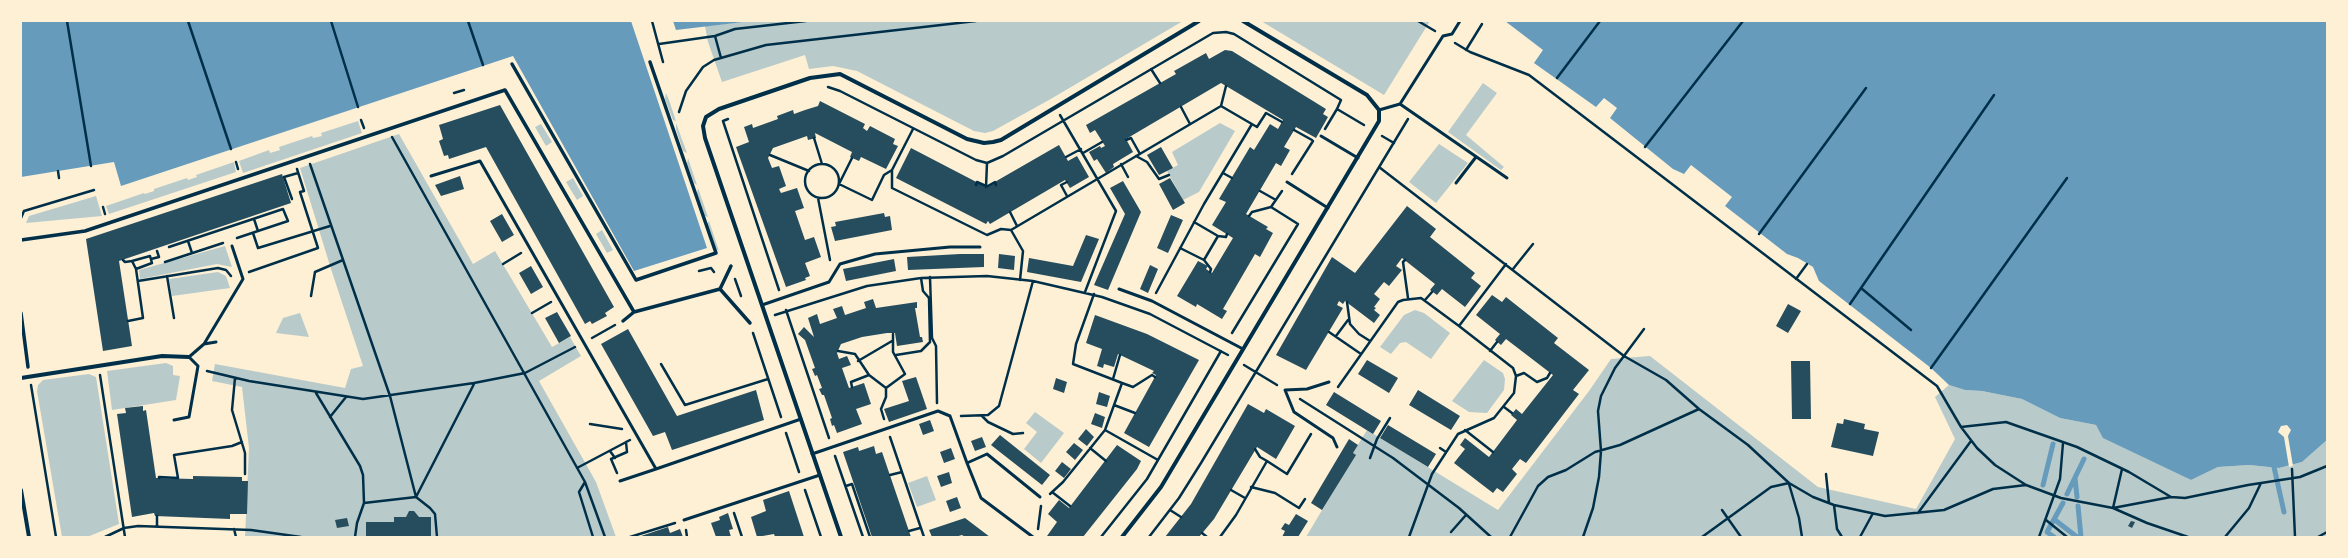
<!DOCTYPE html>
<html>
<head>
<meta charset="utf-8">
<style>
  body { margin:0 }
  #map { position:relative; width:2348px; height:558px; overflow:hidden; background:#fdf0d5; font-family:"Asap Condensed",sans-serif }
  canvas { display:block }
  .frame { position:absolute; inset:0; border:22px solid #fdf0d5; pointer-events:none }
</style>
</head>
<body>
<div id="map">
<canvas width="2348" height="558"></canvas>
<div class="frame"></div>
</div>
<script>
const g = document.querySelector('canvas').getContext('2d');
g.lineJoin = 'round';
function fill(path, color) { g.fillStyle = color; g.fill(path, 'evenodd'); }
const shape = rows => new Path2D(rows.map(r => 'M' + r).join(''));
function trace(path, color, width, dash) { g.strokeStyle = color; g.lineWidth = width; g.lineCap = dash ? 'butt' : 'round'; g.setLineDash(dash || []); g.stroke(path); }
const green = shape([
  [752,21,1183,21,1049,100,993,131,985,133,974,131,857,71,833,66,809,69,805,55,722,82,708,42,705,26],
  [1261,21,1430,21,1384,95],
  [1483,83,1497,93,1466,135,1504,167,1501,170,1448,132],
  [666,93,669,100,676,121,673,120,665,99],
  [358,121,362,133,243,173,239,161,269,150,270,153,280,150,279,147,312,136,313,138,322,136,321,133],
  [676,123,687,153,683,151,676,129],
  [1220,123,1235,131,1199,192,1183,200,1167,171,1178,165,1172,152],
  [541,124,552,142,546,146,535,127],
  [399,134,473,264,495,251,552,347,570,337,581,356,539,381,596,482,616,537,245,537,249,448,242,387,212,381,215,364,345,388,351,369,363,366,331,269,300,168],
  [1439,144,1468,163,1436,203,1409,182],
  [688,158,697,185,694,183,687,164],
  [234,162,236,172,109,214,106,206,144,193,145,194,154,191,154,189,187,178,188,180,197,177,196,175],
  [573,178,583,196,577,200,566,182],
  [698,188,708,217,705,216,697,193],
  [96,196,102,216,26,223,29,216],
  [709,221,719,251,716,249,707,224],
  [602,230,613,250,607,253,596,234],
  [225,246,232,267,217,264,140,279,139,270],
  [218,272,226,276,230,288,172,296,169,279],
  [1415,310,1424,313,1450,333,1431,359,1406,342,1400,343,1391,354,1380,347,1404,315],
  [300,313,309,337,276,333,283,318],
  [1650,356,1818,487,1916,509,1955,439,1935,397,1949,385,1965,390,1982,391,2022,399,2060,418,2096,425,2104,438,2191,480,2218,467,2249,465,2279,468,2302,462,2327,440,2327,537,1306,537,1355,455,1353,453,1367,430,1498,510,1589,391,1611,359],
  [1484,360,1503,373,1505,379,1504,390,1487,413,1469,412,1452,401],
  [166,363,173,366,173,375,180,376,176,400,112,410,107,371],
  [89,374,96,377,119,524,87,537,62,537,37,391,38,385,43,380],
  [1035,412,1064,433,1041,463,1024,449,1037,432,1026,423],
  [927,476,936,500,917,507,908,483]
]);
const water = shape([
  [21,21,631,21,707,248,634,271,513,56,121,186,114,162,21,177],
  [673,21,752,21,676,30],
  [1505,21,2327,21,2327,440,2302,462,2279,468,2249,465,2218,467,2191,480,2103,438,2096,425,2060,418,2022,399,1982,391,1965,390,1949,385,1931,368,1819,281,1813,267,1798,258,1787,254,1725,206,1732,197,1691,165,1684,174,1673,169,1610,118,1617,108,1604,98,1596,107,1534,63,1543,50]
]);
const pier = shape([
  [2287,425,2291,430,2288,436,2293,466,2289,467,2284,437,2278,432,2281,426]
]);
const stream = shape([
  [2274,467,2284,512],
  [2075,478,2077,497],
  [2043,485,2053,444],
  [2067,494,2084,459],
  [2078,506,2081,537],
  [2055,520,2077,537],
  [2054,537,2047,532,2063,503]
]);
const building = shape([
  [1225,50,1232,51,1326,109,1323,114,1328,117,1316,138,1296,127,1284,147,1290,150,1281,166,1276,163,1246,214,1268,227,1266,229,1273,233,1260,257,1255,254,1223,309,1227,311,1222,319,1197,304,1196,307,1177,296,1198,261,1208,266,1206,269,1212,273,1233,238,1212,225,1226,202,1219,199,1250,147,1254,150,1270,124,1278,129,1283,120,1221,83,1126,139,1133,152,1113,164,1114,167,1106,173,1097,159,1094,161,1089,152,1100,146,1101,148,1105,146,1095,130,1090,133,1086,125,1176,74,1174,71,1206,53,1209,59],
  [820,101,865,124,863,128,867,131,870,126,895,139,893,144,898,146,886,169,861,157,859,161,850,157,852,152,815,133,816,138,808,140,807,136,773,148,768,158,772,168,779,166,786,186,779,189,781,193,797,188,804,208,795,211,805,240,814,237,821,257,805,263,810,276,805,278,806,280,786,287,736,147,749,142,744,127,752,124,753,128,778,119,777,116,793,110,794,114,805,110,818,106],
  [500,105,614,307,605,313,607,316,592,324,590,321,585,324,486,147,449,159,448,155,444,156,439,141,443,139,439,125],
  [1059,145,1068,161,1077,156,1089,177,1070,188,1065,180,990,224,988,221,986,224,896,178,911,148,986,187],
  [1161,147,1173,168,1159,175,1147,155],
  [282,174,291,203,119,261,132,346,103,351,86,239],
  [460,176,464,189,441,196,435,185],
  [1170,178,1185,203,1173,210,1159,184],
  [1123,181,1141,212,1108,290,1094,285,1125,214,1110,188],
  [1407,206,1436,229,1430,237,1475,273,1471,278,1481,286,1465,307,1442,289,1437,295,1430,290,1435,284,1402,258,1396,266,1402,270,1389,286,1384,282,1374,294,1380,299,1374,307,1376,308,1374,310,1380,315,1374,323,1345,301,1343,304,1339,301,1337,305,1343,308,1306,370,1276,355,1332,257,1355,273],
  [884,213,885,217,890,216,892,230,835,241,831,227,836,226,835,222],
  [502,214,514,235,502,242,490,221],
  [1171,215,1183,220,1168,253,1157,248],
  [1086,235,1099,239,1081,282,1027,272,1029,258,1073,266],
  [960,254,984,254,984,267,908,270,907,257],
  [999,254,1015,256,1014,270,998,268],
  [894,259,896,271,846,281,843,269],
  [1150,265,1158,269,1148,293,1140,289],
  [531,266,543,287,531,294,519,273],
  [1492,295,1502,302,1506,297,1558,338,1554,343,1589,370,1573,390,1579,394,1526,463,1520,459,1512,469,1517,474,1503,492,1497,488,1493,493,1454,463,1465,449,1460,445,1465,438,1489,457,1517,420,1511,415,1516,409,1522,414,1553,375,1506,339,1501,345,1495,340,1500,334,1476,315],
  [873,299,876,308,917,302,917,308,915,308,920,337,922,337,923,342,897,346,895,333,887,333,862,337,841,344,837,353,839,359,847,356,851,365,842,368,849,388,864,383,871,404,856,409,862,424,837,433,834,425,832,426,830,419,832,418,824,395,822,395,819,389,822,388,817,375,815,376,812,369,815,368,805,340,798,334,804,327,814,337,808,318,817,314,820,324,837,318,833,309,842,306,845,315,866,308,864,302],
  [1788,304,1801,311,1788,333,1776,326],
  [557,312,571,336,559,343,545,318],
  [1095,315,1147,334,1199,360,1149,447,1124,433,1156,375,1152,373,1154,371,1118,354,1114,367,1104,364,1103,368,1097,366,1102,349,1086,343],
  [628,329,677,416,756,390,764,420,672,450,665,432,653,436,601,344],
  [1367,360,1398,378,1389,393,1358,374],
  [1791,361,1810,361,1811,419,1792,419],
  [916,377,927,409,889,422,884,409,909,401,902,381],
  [1056,378,1067,382,1064,393,1053,389],
  [1418,390,1460,416,1451,430,1409,405],
  [1099,392,1110,396,1107,407,1096,404],
  [1334,392,1381,421,1373,434,1326,405],
  [1248,404,1264,413,1266,409,1295,426,1276,459,1257,447,1214,519,1199,537,1165,537,1191,504],
  [143,406,143,411,146,410,156,478,193,479,193,476,242,477,242,481,248,481,247,514,230,514,230,519,155,516,154,513,132,517,117,414,126,413,125,408],
  [1095,413,1105,417,1102,428,1091,424],
  [1844,419,1865,424,1864,429,1879,432,1873,456,1831,447,1837,423,1843,424],
  [930,420,934,431,923,435,919,424],
  [1388,425,1436,454,1428,467,1380,438],
  [1086,429,1094,437,1087,446,1078,439],
  [1000,435,1050,475,1042,485,991,445],
  [982,437,986,447,975,451,971,441],
  [1349,439,1358,445,1353,453,1356,455,1322,510,1311,503],
  [1074,443,1083,450,1075,460,1066,452],
  [1117,445,1141,461,1137,469,1083,537,1049,537,1047,536,1057,522,1048,514,1059,500,1069,508],
  [874,446,876,454,882,452,911,537,872,537,843,452,858,447,859,451],
  [951,448,955,459,944,463,940,452],
  [1062,462,1071,469,1064,478,1055,471],
  [949,472,952,483,941,487,937,476],
  [789,491,804,537,775,537,774,534,757,537,751,517,766,511,763,500],
  [957,497,961,508,950,512,946,501],
  [414,511,419,517,431,517,431,537,366,537,366,522,394,522,394,517,406,517,409,511],
  [728,513,733,529,729,530,731,537,716,537,711,523,720,520,719,517],
  [1296,514,1308,521,1298,537,1282,537,1285,531,1281,529,1285,523,1289,525],
  [347,518,349,526,337,528,335,520],
  [965,518,990,537,965,537,962,535,955,537,932,537,929,530],
  [2131,521,2135,522,2132,528,2128,526],
  [668,527,670,533,680,529,683,537,638,537]
]);
const path = shape([
  [67,21,91,166],
  [188,21,231,149],
  [331,21,358,107],
  [468,21,483,65],
  [652,21,663,62],
  [1418,21,1435,31],
  [715,36,721,58],
  [1455,43,1470,52,1529,75,1937,386,1961,427,1977,448,1995,465,2026,485,2061,498,2113,508,2147,523,2188,537],
  [659,44,715,36,735,29,806,21],
  [1466,50,1482,24],
  [1151,69,1160,83],
  [1557,78,1600,21],
  [828,87,840,91,976,160,987,163,1003,156,1213,33,1226,32,1234,34,1341,100,1337,109,1364,125],
  [454,93,464,90],
  [1221,106,1257,127,1266,113,1282,122],
  [1221,106,1226,86],
  [1181,107,1190,124],
  [679,112,686,91,703,67,714,60,766,45,976,21],
  [1060,115,1116,211,1085,292],
  [361,120,364,128],
  [723,121,728,119],
  [723,121,779,290],
  [913,129,892,170,892,188,987,235,1001,229,1011,230],
  [1325,129,1337,109],
  [1294,130,1312,140],
  [1382,136,1394,143],
  [392,137,585,482,605,537],
  [814,138,822,164],
  [1126,140,1131,138,1140,154],
  [1645,147,1743,21],
  [1083,153,1102,142],
  [770,155,809,171],
  [1136,156,1147,162,1159,179,1169,175],
  [1066,157,1081,149],
  [852,158,839,184,872,200,884,175,892,170],
  [236,162,238,169],
  '805 181a17 17 0 1 1 34 0a17 17 0 1 1-34 0Z',
  [310,164,390,396,416,497],
  [1121,164,1128,177],
  [1379,167,1624,356,1666,380,1699,409,1748,445,1789,483,1813,497,1834,505,1885,516,1944,510,1993,489,2026,485],
  [58,171,59,178],
  [1223,173,1232,178],
  [1292,174,1313,141],
  [1067,182,1061,185,1067,196],
  [976,185,977,182,986,186],
  [986,187,987,163],
  [986,187,995,182,996,185],
  [1260,191,1276,200],
  [818,198,830,260],
  [292,199,284,177,298,173],
  [103,207,105,214],
  [1010,212,1017,226],
  [1249,216,1252,212,1271,207],
  [21,218,24,211,94,190],
  [254,219,258,231],
  [1194,222,1218,236,1226,237,1227,234],
  [253,233,258,248,330,226],
  [1759,234,1866,88],
  [188,241,192,253],
  [169,247,283,209,288,221,237,238],
  [1180,248,1204,260,1211,269,1210,272],
  [151,259,159,257,157,251],
  [123,260,125,262,132,261],
  [1204,260,1218,236],
  [1405,260,1403,262,1408,298],
  [165,262,223,243],
  [503,264,521,253],
  [1513,269,1533,244],
  [699,271,711,268,714,272],
  [249,272,318,248,300,192,304,191,297,169],
  [167,276,174,318],
  [930,277,932,338,936,346,937,403],
  [735,279,741,296],
  [1796,279,1807,264],
  [1020,280,1023,251,1011,230,1221,106],
  [138,281,218,268,226,270,231,276],
  [1861,288,1911,330],
  [1156,293,1204,204,1252,124],
  [311,296,315,272,343,260],
  [1425,300,1432,292],
  [1347,302,1350,324,1359,334,1370,341],
  [1850,304,1994,95],
  [786,310,829,438],
  [532,313,551,302],
  [775,315,867,286,921,278,987,276,1033,281,1102,297,1150,314,1228,355],
  [128,321,143,318,136,269,132,261,150,256,152,263,136,269],
  [1329,332,1361,354],
  [753,333,781,417],
  [1232,333,1298,224,1271,207,1282,191],
  [1336,336,1348,320],
  [592,338,615,325],
  [838,351,855,354,869,375,886,388],
  [1490,351,1497,342],
  [896,355,921,351,930,342,929,298,923,291,921,278],
  [858,361,892,341],
  [661,364,685,405,768,379],
  [1244,365,1277,385],
  [1931,368,2067,178],
  [207,371,249,381,363,399,474,383,525,373,575,347],
  [100,375,125,537],
  [1516,376,1524,373,1537,382,1547,378,1550,373],
  [235,378,232,410,245,453,245,474],
  [1113,379,1120,355],
  [1122,383,1133,387,1152,375,1155,377],
  [31,385,56,537],
  [852,387,851,382,869,375],
  [1338,387,1398,302,1403,300,1421,298,1459,326],
  [316,393,360,466,363,475,364,503,357,523,355,537],
  [1300,399,1393,458,1459,508,1491,537],
  [1114,405,1135,413],
  [1504,407,1512,413],
  [961,416,988,415,999,406,1033,281],
  [982,416,988,422,1013,434,1023,433],
  [330,417,346,397],
  [884,419,881,409,886,397,886,388,905,374,893,352,893,334],
  [590,424,622,429],
  [1961,427,2006,422,2077,447,2129,472,2171,497,2185,498,2248,485,2300,477,2327,466],
  [1105,430,1158,460],
  [1465,430,1493,452],
  [786,433,799,472],
  [890,437,924,537],
  [1090,448,1106,461],
  [1440,448,1446,452],
  [1255,449,1260,457,1267,461],
  [610,451,615,458],
  [835,456,863,537],
  [1370,458,1377,439,1390,418],
  [577,468,630,440],
  [2122,469,2113,508,2171,497],
  [2292,469,2295,537],
  [617,473,611,459,627,452,626,442],
  [1826,474,1829,503],
  [890,475,902,472],
  [159,478,159,477,178,478,174,455,232,446,242,442],
  [585,482,579,492,593,537],
  [1789,484,1799,518,1802,537],
  [846,486,852,484,870,537],
  [1251,487,1275,493,1299,508,1305,499],
  [805,490,821,537],
  [1231,490,1245,498],
  [1052,492,1070,506],
  [1050,494,1063,482,1105,430,1122,383,1073,364,1076,344,1094,294],
  [416,497,474,384],
  [364,503,416,497,430,508,435,514,437,537],
  [1834,505,1837,529,1842,537],
  [1170,510,1181,517],
  [1722,510,1741,537],
  [734,513,742,537],
  [1918,513,1971,441],
  [2046,520,2067,537],
  [157,526,157,516],
  [234,529,236,537],
  [1038,529,1041,506],
  [686,530,687,537],
  [909,531,920,528],
  [1451,532,1466,515],
  [1202,533,1207,537],
  [105,537,124,528,138,526,251,530,301,537],
  [630,537,675,523],
  [1101,537,1147,479,1221,351],
  [1149,537,1179,498,1201,463,1408,119],
  [1220,537,1236,515,1267,461,1287,474,1311,434],
  [1409,537,1432,474,1458,434,1494,418,1514,393,1516,376,1513,368,1459,326,1506,264],
  [1510,537,1538,486,1548,477,1566,470,1595,452,1620,445,1699,409],
  [1583,537,1593,508,1599,477,1601,451,1598,411,1601,396,1615,368,1644,329],
  [1702,537,1771,487,1789,483],
  [1860,537,1872,515],
  [2039,537,2060,479,2063,443],
  [2225,537,2249,508,2261,483],
  [2318,537,2327,532]
]);
const service = shape([
  [1400,104,1443,36,1452,34,1460,21],
  [1379,110,1400,104,1507,178],
  [1321,136,1358,158],
  [431,176,480,161,656,469,801,419],
  [1287,182,1328,208],
  [1456,183,1476,157],
  [1119,289,1152,301,1243,349],
  [762,305,829,282,840,264,875,254,950,247,980,247],
  [204,344,216,342],
  [1329,382,1307,389,1285,390,1294,412,1333,438,1337,447],
  [174,420,189,417,198,366,189,357,204,344,243,279,232,246],
  [812,454,938,411,950,416,967,463,987,454,1040,497],
  [967,463,981,498,1033,537],
  [620,481,656,469],
  [684,520,820,475]
]);
const pedestrian = shape([
  [512,64,636,280,716,253,650,62],
  [21,240,85,231,505,90,634,312,720,289,731,266],
  [720,289,750,323],
  [21,313,28,367],
  [623,321,634,312]
]);
const minor = shape([
  [21,378,162,356,189,357],
  [21,490,29,537],
  [841,537,705,138,703,126,706,117,719,109,810,78,840,74,967,139,984,143,993,142,1001,140,1199,21],
  [1122,537,1161,487,1379,121,1379,110,1367,95,1243,21]
]);
fill(green, '#b9caca');
fill(water, '#669bbc');
fill(pier, '#fdf0d5');
trace(stream, '#669bbc', 5);
fill(building, '#264d5e');
trace(path, '#003049', 2.5);
trace(service, '#003049', 3);
trace(pedestrian, '#003049', 3.5);
trace(minor, '#003049', 4);
</script>
</body>
</html>
